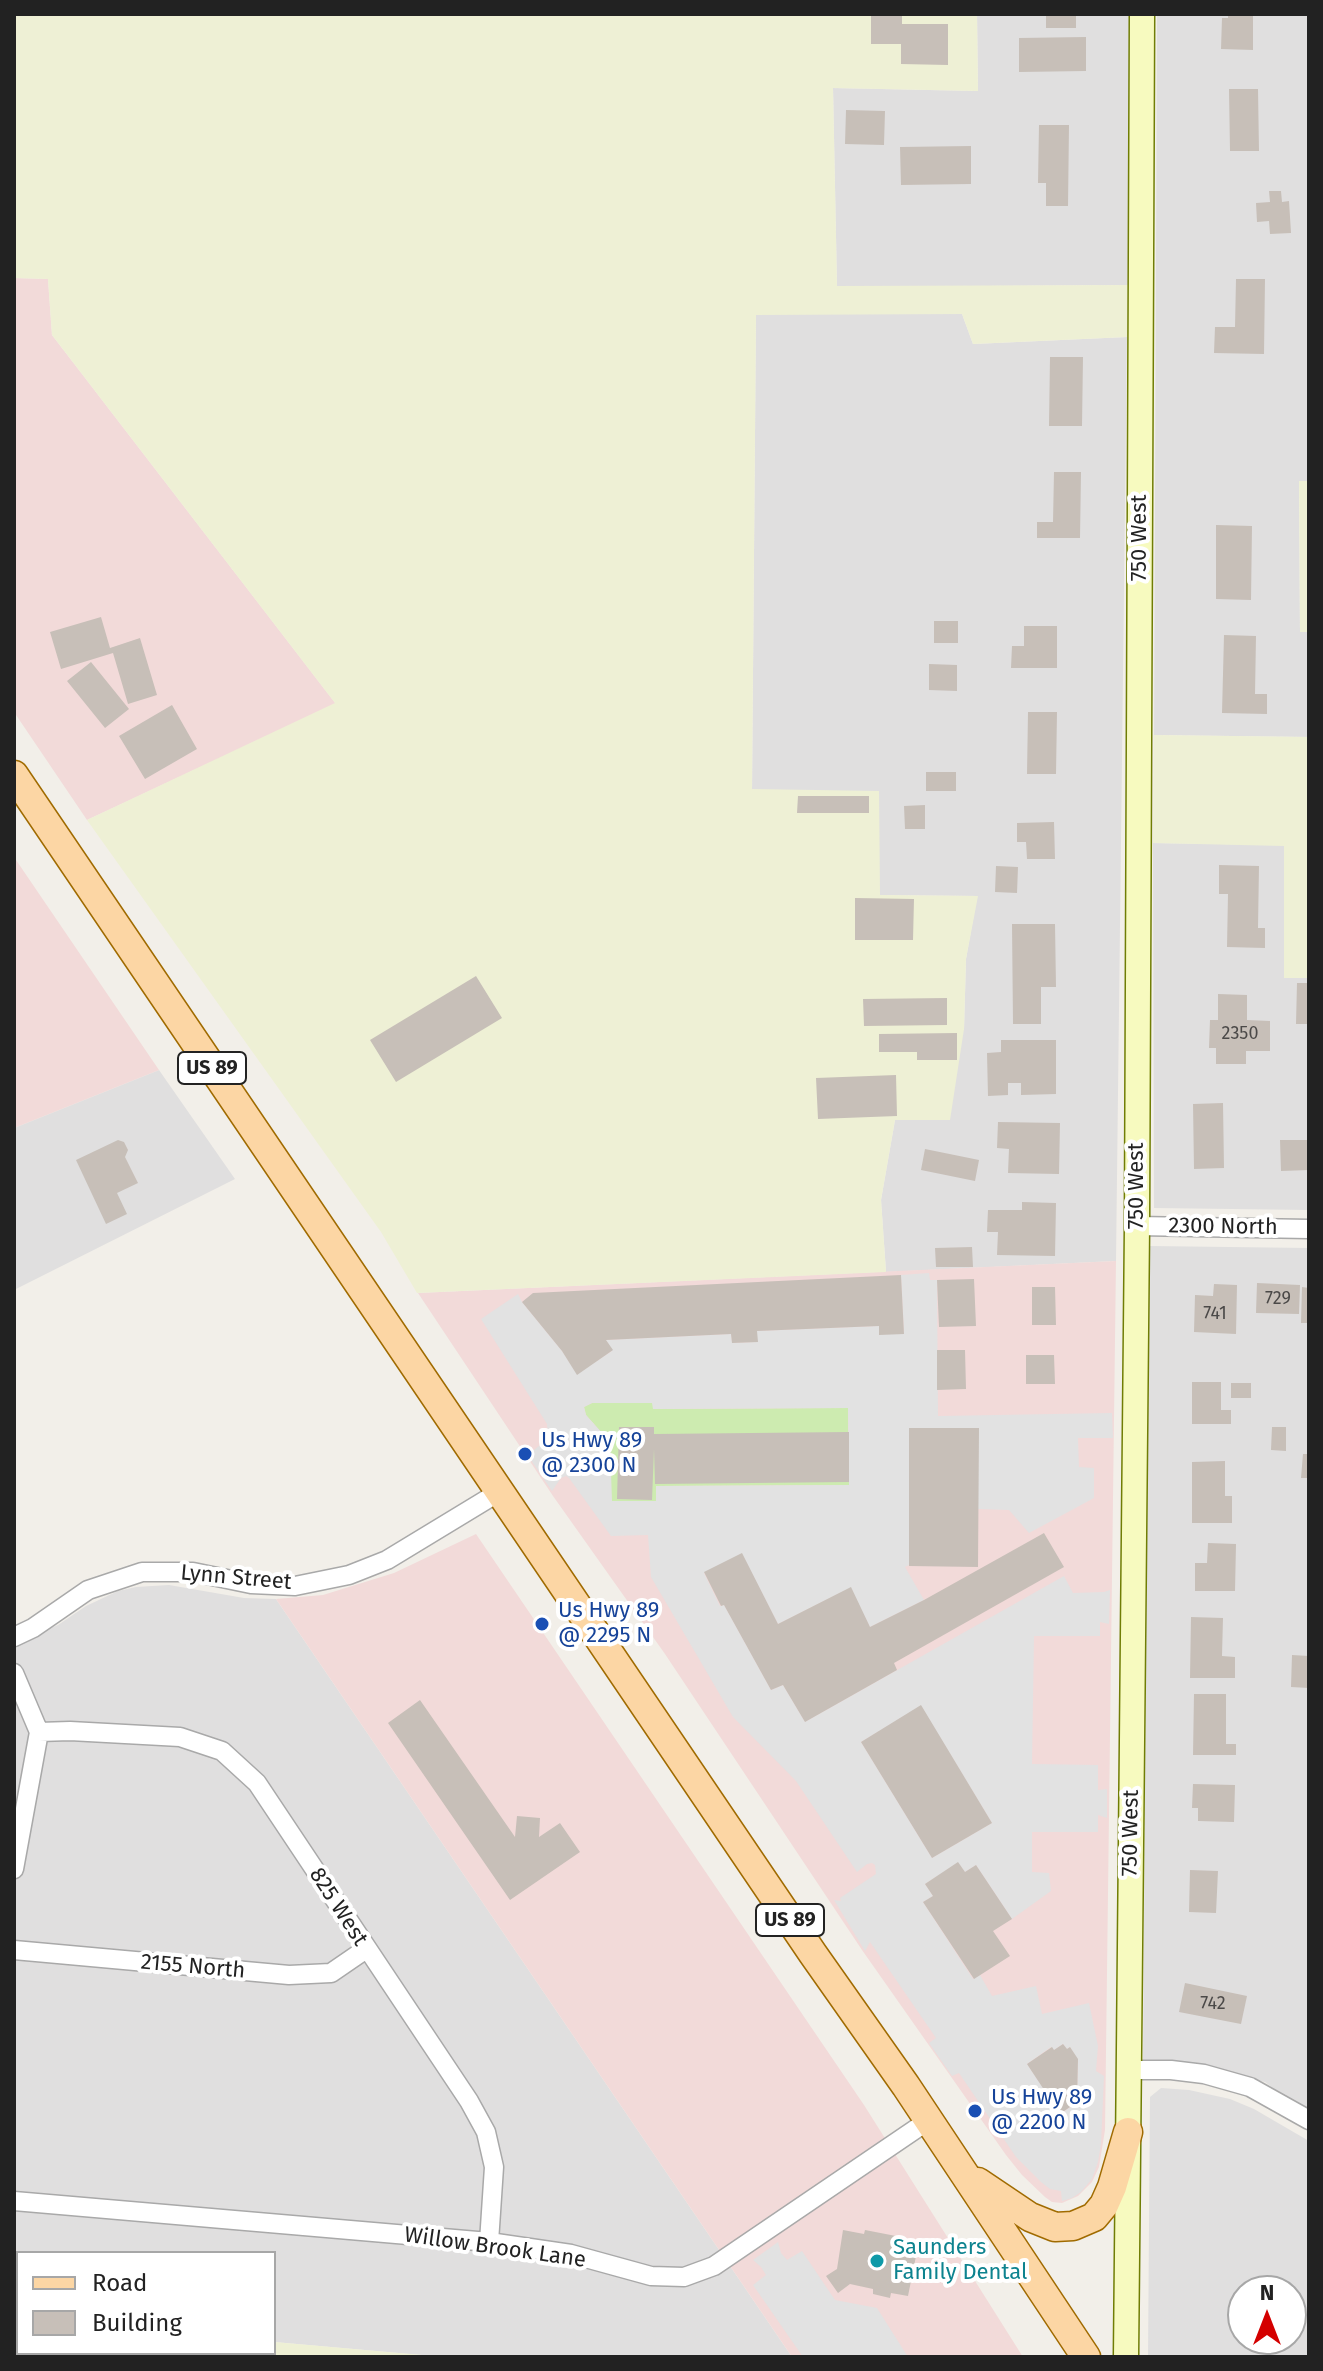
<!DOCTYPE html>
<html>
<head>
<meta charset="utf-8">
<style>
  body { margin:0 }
  #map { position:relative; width:1323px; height:2371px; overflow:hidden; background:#f2efe9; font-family:"Fira Sans",sans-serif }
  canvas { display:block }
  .frame { position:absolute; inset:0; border:16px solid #222; pointer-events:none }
  .legend { position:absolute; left:16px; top:2251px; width:260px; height:104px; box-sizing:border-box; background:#fff; border:2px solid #a7a7a7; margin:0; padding:10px 14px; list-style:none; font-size:24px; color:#222 }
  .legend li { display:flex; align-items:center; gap:16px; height:40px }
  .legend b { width:40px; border:2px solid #a7a7a7 }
  .north { position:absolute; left:1227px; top:2275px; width:80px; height:80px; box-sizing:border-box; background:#fff; border:2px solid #a7a7a7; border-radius:50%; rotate:0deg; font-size:22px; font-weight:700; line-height:32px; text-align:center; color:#222 }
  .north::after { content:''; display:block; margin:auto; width:28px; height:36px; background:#d40000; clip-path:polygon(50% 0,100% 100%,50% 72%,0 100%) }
</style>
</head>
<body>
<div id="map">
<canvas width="1323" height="2371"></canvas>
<div class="frame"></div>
<ul class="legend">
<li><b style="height:10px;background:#fcd6a4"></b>Road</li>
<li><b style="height:22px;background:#c7bfb8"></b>Building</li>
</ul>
<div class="north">N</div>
</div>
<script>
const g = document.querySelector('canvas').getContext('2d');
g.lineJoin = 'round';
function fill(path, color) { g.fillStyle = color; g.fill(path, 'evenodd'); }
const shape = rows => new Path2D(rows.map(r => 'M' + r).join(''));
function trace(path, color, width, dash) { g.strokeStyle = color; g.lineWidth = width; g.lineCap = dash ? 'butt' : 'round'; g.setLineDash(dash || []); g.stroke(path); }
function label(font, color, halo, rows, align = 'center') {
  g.font = font + ' "Fira Sans",sans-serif'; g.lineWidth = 8; g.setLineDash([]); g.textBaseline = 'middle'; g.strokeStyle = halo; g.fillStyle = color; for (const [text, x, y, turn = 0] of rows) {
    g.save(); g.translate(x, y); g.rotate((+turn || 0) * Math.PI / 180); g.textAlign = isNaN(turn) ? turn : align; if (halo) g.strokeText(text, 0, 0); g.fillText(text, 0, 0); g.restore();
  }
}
const residential = shape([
  [977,14,1134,14,1133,285,837,287,833,88,978,91],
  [1157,14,1309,14,1309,481,1299,481,1300,631,1309,632,1309,737,1154,735],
  [756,314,962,314,973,344,1127,337,1116,1261,886,1272,881,1200,895,1120,964,1029,966,959,977,896,880,895,752,790],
  [1153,843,1284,845,1284,978,1309,978,1309,1210,1154,1208],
  [159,1070,235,1179,14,1290,14,1128],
  [1149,1246,1309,1248,1309,2115,1265,2082,1203,2067,1143,2064],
  [169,1585,244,1598,276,1599,792,2357,444,2357,274,2342,274,2253,18,2253,18,2318,14,2318,14,1642,58,1625,86,1606,118,1591,136,1587],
  [1161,2088,1189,2090,1230,2099,1254,2109,1309,2141,1309,2357,1148,2357,1150,2097],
  [1291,2291,1291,2339,1243,2339,1243,2291]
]);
const commercial = shape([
  [14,278,48,279,52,335,336,704,87,820,14,712],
  [14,857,159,1070,14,1128],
  [1116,1261,1105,2130,1099,2167,1092,2182,1078,2196,1062,2203,1052,2202,1045,2197,1022,2175,1006,2155,862,1950,665,1654,553,1496,418,1293],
  [476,1534,864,2105,1023,2357,792,2357,276,1599,323,1595,394,1573]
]);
const farmland = shape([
  [14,14,977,14,978,91,833,88,837,286,1133,285,1127,337,973,344,962,314,756,315,752,789,879,791,880,895,978,896,966,959,964,1029,950,1120,895,1120,881,1200,886,1272,417,1293,381,1232,87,820,335,703,52,335,48,279,14,278],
  [1299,481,1309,481,1309,632,1300,632],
  [1154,735,1309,737,1309,978,1284,978,1284,846,1153,843],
  [274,2342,444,2357,67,2357,67,2353,274,2353]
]);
const grass = shape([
  [592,1403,653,1403,654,1409,848,1408,849,1485,657,1486,656,1501,611,1501,610,1442,586,1415,584,1407]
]);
const parking = shape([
  [929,1273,930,1280,937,1280,938,1416,1112,1413,1113,1438,1078,1438,1079,1467,1094,1468,1094,1498,1029,1533,1009,1510,978,1509,910,1428,909,1565,905,1567,924,1600,870,1627,850,1588,778,1624,742,1554,704,1573,720,1606,724,1605,771,1690,783,1685,805,1722,1064,1576,1073,1593,1104,1592,1110,1590,1109,1624,1100,1622,1100,1636,1034,1636,1032,1764,1098,1765,1098,1790,1107,1789,1107,1818,1098,1815,1098,1832,1032,1832,1032,1872,1049,1873,1051,1891,1012,1919,976,1865,965,1872,958,1863,925,1884,933,1896,923,1902,973,1979,980,1975,992,1996,1036,1986,1042,2014,1089,2003,1098,2046,1096,2071,1104,2076,1101,2144,1098,2162,1092,2179,1081,2192,1072,2198,1062,2201,1061,2191,1050,2189,1041,2182,1016,2157,959,2073,952,2076,929,2043,936,2038,870,1942,865,1951,834,1900,841,1901,840,1898,876,1874,875,1865,872,1863,867,1864,857,1872,796,1781,733,1717,651,1577,648,1535,611,1536,569,1478,566,1476,561,1478,552,1491,524,1450,534,1450,544,1442,548,1436,547,1424,481,1319,518,1294,522,1302,562,1351,577,1374,612,1351,606,1340,731,1334,732,1343,757,1342,757,1331,879,1326,904,1333,901,1275],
  [592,1403,652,1403,653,1409,848,1408,849,1485,656,1486,656,1501,612,1501,610,1442,586,1415,584,1407],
  [921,1706,992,1823,932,1858,861,1742],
  [1063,2044,1067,2049,1070,2047,1078,2060,1077,2102,1061,2114,1027,2064,1051,2047,1054,2050],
  [778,2242,781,2253,787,2260,802,2251,835,2300,877,2308,908,2357,803,2357,753,2285,766,2275,761,2267,753,2260]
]);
const building = shape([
  [871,14,902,15,902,24,948,24,948,65,901,64,901,44,871,44],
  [1046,14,1076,14,1076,28,1046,28],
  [1228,14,1253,14,1253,50,1221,49,1222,18,1228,18],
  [1086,37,1086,71,1019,72,1019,38],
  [1229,89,1258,89,1259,151,1230,151],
  [846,110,885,111,884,145,845,144],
  [1039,125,1069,125,1068,206,1046,206,1046,183,1038,183],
  [971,146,971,184,901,185,900,147],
  [1269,191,1281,191,1282,202,1289,201,1291,233,1270,234,1269,221,1257,222,1256,203,1270,202],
  [1236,279,1265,279,1264,354,1214,353,1215,327,1235,327],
  [1050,357,1083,357,1082,426,1049,426],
  [1054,472,1081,472,1080,538,1037,538,1037,522,1053,522],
  [1216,525,1252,526,1251,600,1216,599],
  [101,617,110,648,140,638,157,695,128,704,113,653,61,669,50,632],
  [934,621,958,621,958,643,934,643],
  [1024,626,1057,626,1057,668,1011,668,1012,646,1024,646],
  [1224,635,1256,636,1255,694,1267,694,1267,714,1222,713],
  [91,662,129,709,105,728,67,681],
  [929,664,957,665,957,691,929,690],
  [172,705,197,749,145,779,119,736],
  [1028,712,1057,712,1056,774,1027,774],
  [926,772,956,772,956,791,926,791],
  [798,796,869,796,869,813,797,813],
  [925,805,925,829,905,829,904,806],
  [1054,822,1055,859,1027,859,1026,842,1017,842,1017,823],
  [1219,865,1259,866,1258,928,1265,928,1265,948,1227,947,1228,894,1219,894],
  [996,866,1018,867,1017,893,995,892],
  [855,898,914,899,913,940,855,940],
  [1012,924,1055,924,1056,987,1041,987,1041,1024,1013,1024],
  [476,976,502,1018,396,1082,370,1040],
  [1297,983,1309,983,1309,1024,1296,1024],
  [1218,994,1247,995,1247,1020,1270,1021,1270,1051,1246,1051,1246,1064,1216,1064,1216,1048,1209,1048,1210,1020,1218,1020],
  [947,998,947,1025,864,1026,863,999],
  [957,1033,957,1060,917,1060,917,1052,879,1052,879,1034],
  [1001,1040,1056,1040,1056,1094,1021,1095,1021,1083,1008,1083,1008,1095,988,1096,987,1053,1001,1052],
  [896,1075,897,1116,818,1119,816,1078],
  [1223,1103,1224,1168,1194,1169,1193,1104],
  [998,1122,1060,1123,1059,1174,1008,1173,1009,1149,997,1148],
  [118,1140,124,1142,128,1150,125,1157,138,1183,117,1193,127,1214,106,1224,76,1160],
  [1280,1140,1309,1140,1309,1170,1281,1171],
  [925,1149,979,1160,975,1181,921,1170],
  [1022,1202,1056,1203,1055,1256,997,1255,998,1232,987,1232,988,1210,1022,1210],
  [972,1247,973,1267,936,1267,935,1248],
  [901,1275,904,1334,879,1335,879,1326,757,1331,758,1342,732,1343,731,1334,606,1340,613,1350,577,1375,562,1351,522,1302,533,1293],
  [974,1279,976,1326,939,1327,937,1280],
  [1257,1283,1300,1285,1299,1314,1256,1313],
  [1214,1284,1237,1285,1236,1334,1194,1332,1195,1295,1213,1296],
  [1032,1287,1055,1287,1056,1325,1032,1325],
  [1302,1287,1309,1288,1309,1323,1301,1323],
  [937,1350,965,1350,966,1389,937,1390],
  [1026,1355,1054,1355,1055,1384,1026,1384],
  [1192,1382,1221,1382,1221,1410,1231,1410,1231,1424,1192,1424],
  [1231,1383,1251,1383,1251,1398,1231,1398],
  [619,1427,654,1427,654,1434,849,1432,849,1482,655,1484,654,1449,652,1500,617,1499],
  [1272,1427,1286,1427,1286,1451,1271,1450],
  [909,1428,979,1428,978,1567,909,1566],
  [1303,1454,1309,1454,1309,1478,1301,1478],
  [1225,1461,1225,1496,1232,1496,1232,1523,1192,1523,1192,1462],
  [1044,1533,1064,1567,894,1663,897,1670,805,1722,783,1685,771,1690,724,1605,721,1606,704,1572,742,1553,778,1624,851,1587,870,1627,924,1600],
  [1208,1543,1236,1544,1235,1591,1195,1591,1195,1563,1207,1563],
  [1191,1617,1223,1618,1222,1656,1235,1657,1235,1678,1190,1678],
  [1292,1655,1309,1656,1309,1688,1291,1687],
  [1194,1694,1226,1694,1226,1744,1236,1744,1236,1755,1193,1755],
  [420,1700,515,1837,517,1816,540,1818,539,1837,560,1823,580,1852,510,1900,388,1723],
  [921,1705,992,1823,932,1858,861,1742],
  [1193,1784,1235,1785,1234,1822,1198,1821,1198,1808,1192,1808],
  [958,1862,965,1872,976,1865,1012,1919,993,1931,1010,1956,974,1979,923,1902,933,1896,925,1884],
  [1190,1870,1218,1871,1216,1913,1189,1912],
  [1185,1983,1247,1996,1241,2024,1179,2012],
  [1063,2044,1067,2049,1070,2047,1078,2059,1077,2102,1060,2114,1027,2064,1052,2047,1054,2050],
  [843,2230,864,2234,865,2230,901,2237,900,2243,918,2246,908,2296,891,2293,890,2298,873,2294,873,2289,850,2284,838,2293,826,2276,837,2269]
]);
const street = shape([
  [1137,1226,1309,1229],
  [14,1637,33,1628,88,1590,142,1572,193,1572,251,1584,295,1586,349,1575,387,1560,499,1492],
  [14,1673,39,1732,14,1869],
  [39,1732,70,1731,180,1737,222,1751,257,1783,469,2101,486,2132,494,2167,489,2242],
  [14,1950,289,1975,331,1973,366,1949],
  [1129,2070,1171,2070,1204,2074,1250,2087,1309,2120],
  [14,2201,489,2242,571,2254,651,2276,684,2277,714,2266,929,2120]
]);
const secondary = shape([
  [1126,2357,1137,1226,1142,14]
]);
const primary = shape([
  [14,775,813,1954,906,2086,1086,2357],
  [978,2182,1030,2217,1055,2227,1073,2226,1094,2217,1104,2205,1112,2187,1128,2132]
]);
const markers = [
  [525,1454,8,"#1a4fb4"],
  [542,1624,8,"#1a4fb4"],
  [975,2111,8,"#1a4fb4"],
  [877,2261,8,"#0f9aa8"]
];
const numberNames = [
  ["2350",1240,1034],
  ["729",1278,1299],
  ["741",1215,1314],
  ["742",1213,2004]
];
const shields = [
  [212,1068,68],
  [790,1920,68]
];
const shieldNames = [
  ["US 89",212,1068],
  ["US 89",790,1920]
];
const streetNames = [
  ["750 West",1140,538,-90],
  ["750 West",1137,1186,-90],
  ["2300 North",1223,1227,1],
  ["Lynn Street",236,1578,5],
  ["750 West",1131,1833,-89],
  ["825 West",338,1907,57],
  ["2155 North",193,1967,5],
  ["Willow Brook Lane",495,2248,8]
];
const transitNames = [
  ["Us Hwy 89",541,1441],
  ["@ 2300 N",541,1466],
  ["Us Hwy 89",558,1611],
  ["@ 2295 N",558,1636],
  ["Us Hwy 89",991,2098],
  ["@ 2200 N",991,2123]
];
const cultureNames = [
  ["Saunders",893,2248],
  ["Family Dental",893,2273]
];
fill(residential, '#e0dfdf');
fill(commercial, '#f2dad9');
fill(farmland, '#eef0d5');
fill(grass, '#cdebb0');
fill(parking, '#e2e2e2');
fill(building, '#c7bfb8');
trace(street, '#a9a9a9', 21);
trace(secondary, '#707d05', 27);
trace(primary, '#a06b00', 31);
trace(street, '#fff', 18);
trace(secondary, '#f7fabf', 24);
trace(primary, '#fcd6a4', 28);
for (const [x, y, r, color] of markers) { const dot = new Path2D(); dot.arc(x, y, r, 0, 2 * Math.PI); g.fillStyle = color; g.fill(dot); trace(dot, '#fff', 3); }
label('18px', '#4b4948', null, numberNames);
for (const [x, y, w] of shields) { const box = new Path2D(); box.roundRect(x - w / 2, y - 16, w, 32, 6); g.fillStyle = '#fff'; g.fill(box); trace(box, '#222', 2); }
label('bold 20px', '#222', null, shieldNames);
label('22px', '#222', '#fff', streetNames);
label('22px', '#164399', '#fff', transitNames, 'left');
label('22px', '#0d838f', '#fff', cultureNames, 'left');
</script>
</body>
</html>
